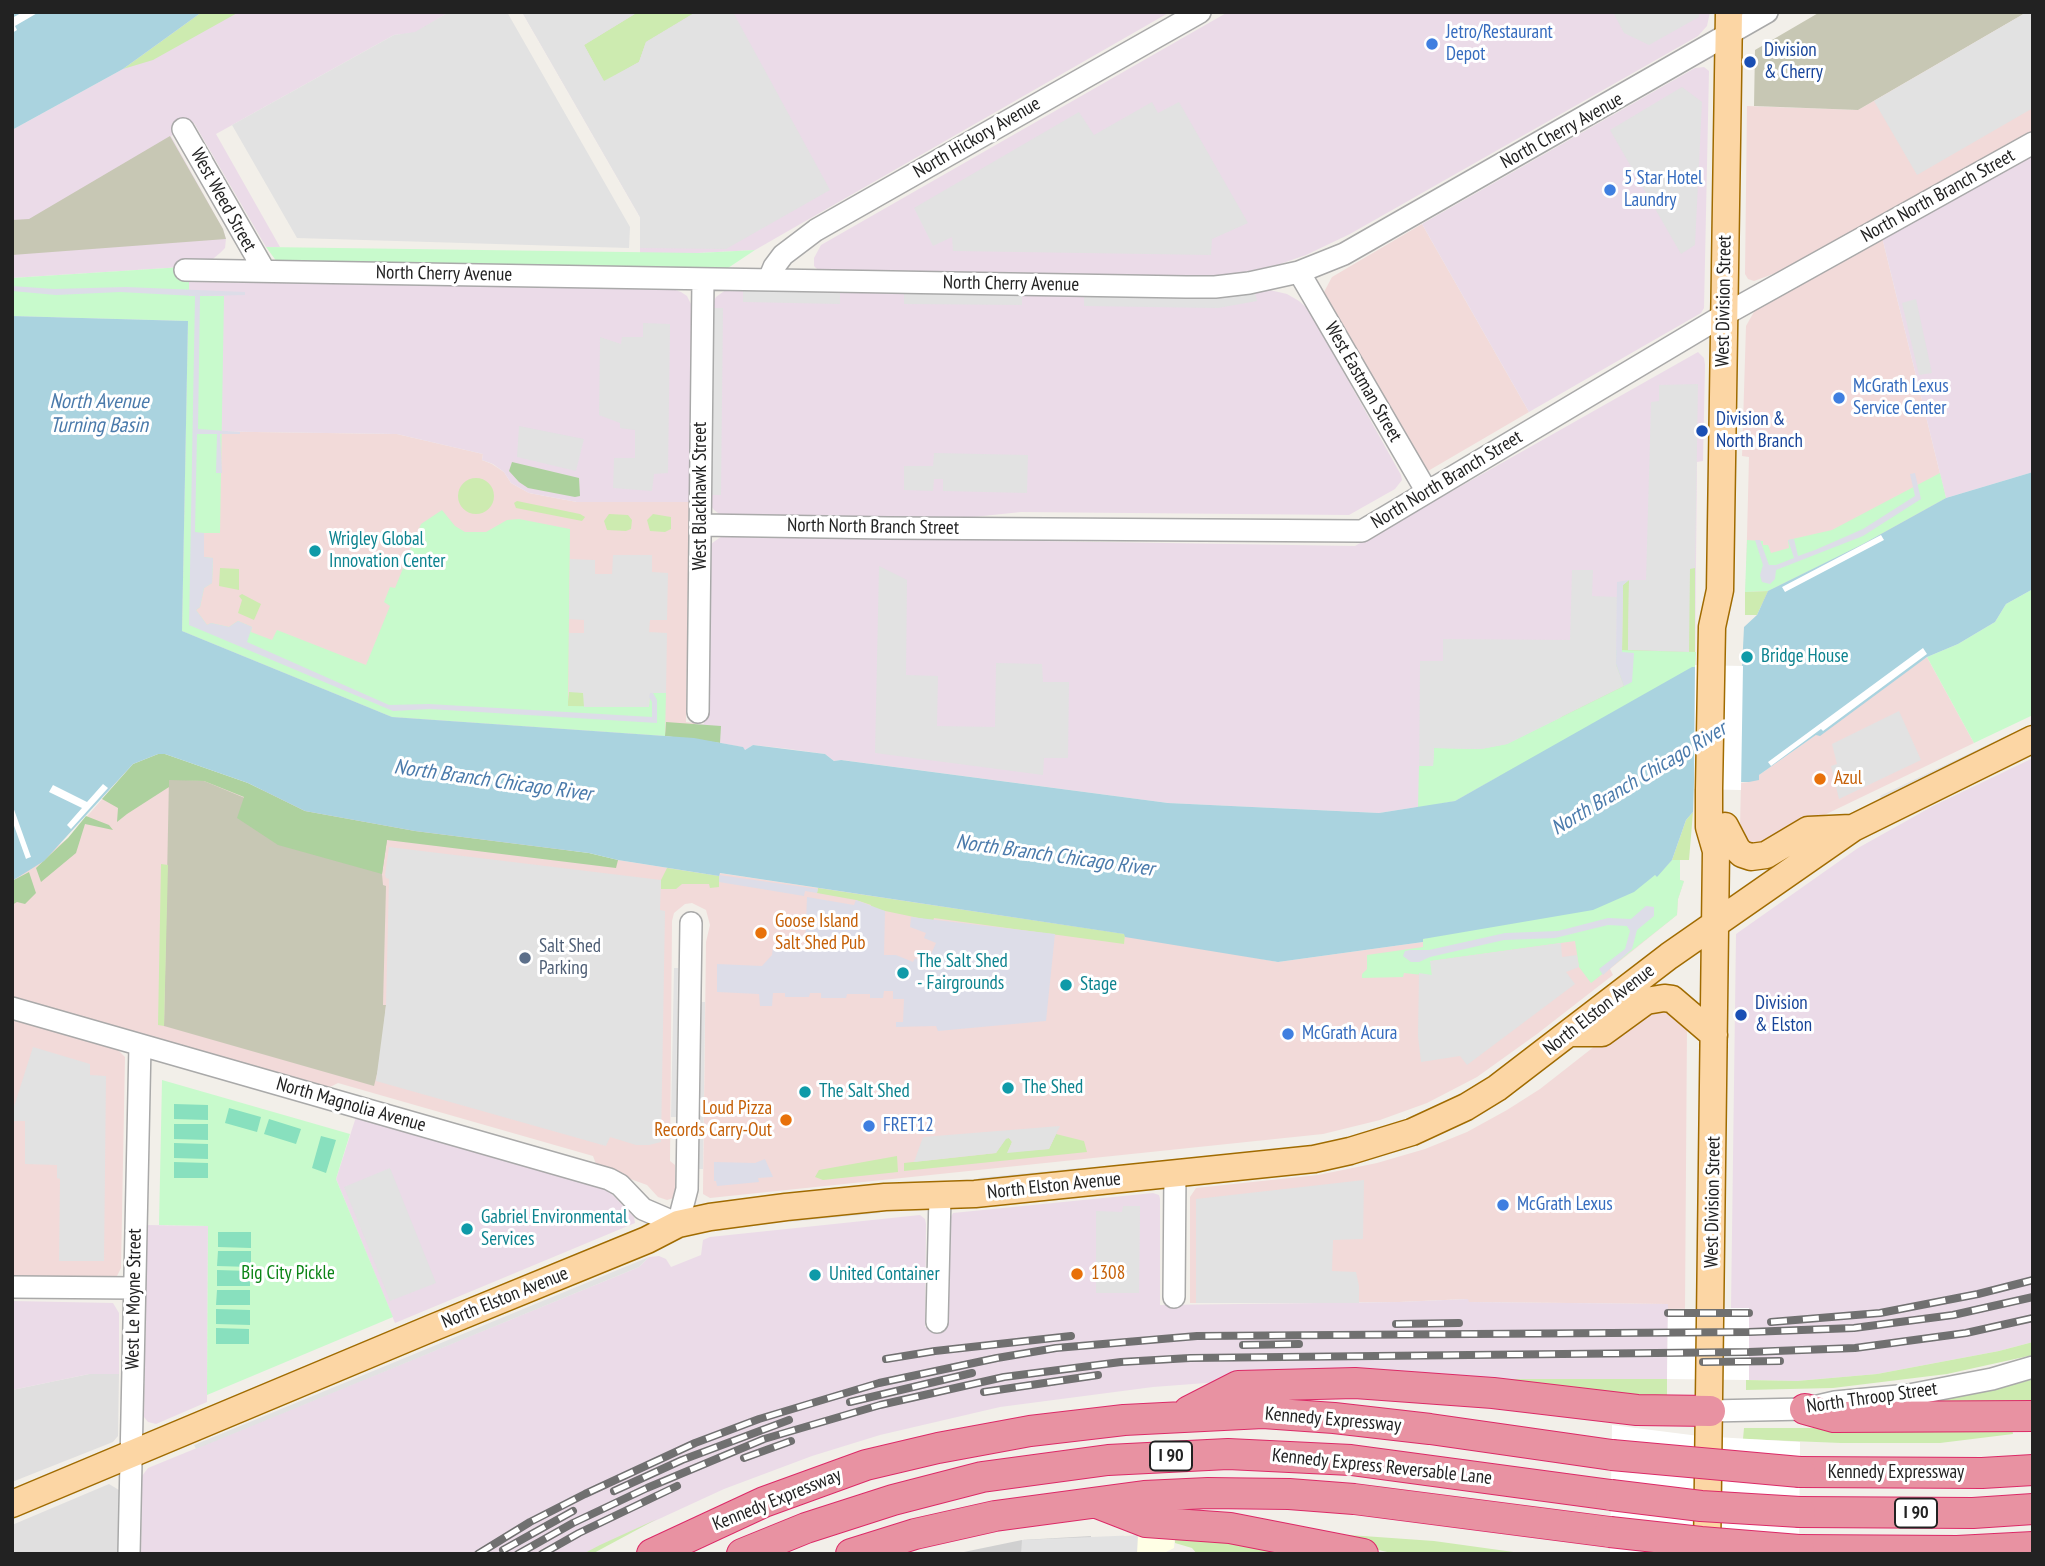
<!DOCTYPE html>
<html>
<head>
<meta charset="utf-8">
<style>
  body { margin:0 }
  #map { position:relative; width:2045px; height:1566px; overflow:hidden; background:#f2efe9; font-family:"PT Sans Narrow",sans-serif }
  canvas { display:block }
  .frame { position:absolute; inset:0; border:14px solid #222; pointer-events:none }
</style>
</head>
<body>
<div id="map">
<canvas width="2045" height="1566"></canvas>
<div class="frame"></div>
</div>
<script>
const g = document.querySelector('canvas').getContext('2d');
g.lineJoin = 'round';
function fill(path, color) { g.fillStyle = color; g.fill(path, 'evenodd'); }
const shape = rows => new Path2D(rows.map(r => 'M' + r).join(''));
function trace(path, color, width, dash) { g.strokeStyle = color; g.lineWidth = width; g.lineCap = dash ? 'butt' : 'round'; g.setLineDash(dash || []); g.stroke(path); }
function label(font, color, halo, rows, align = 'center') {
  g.font = font + ' "PT Sans Narrow",sans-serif'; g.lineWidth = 6; g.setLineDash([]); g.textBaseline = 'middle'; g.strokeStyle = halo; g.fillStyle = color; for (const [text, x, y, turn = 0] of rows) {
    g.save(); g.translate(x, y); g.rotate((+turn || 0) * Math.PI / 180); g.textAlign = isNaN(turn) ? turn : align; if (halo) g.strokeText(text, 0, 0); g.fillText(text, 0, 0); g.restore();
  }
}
const residential = shape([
  [89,1374,119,1374,118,1436,113,1442,12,1482,12,1390],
  [109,1484,119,1490,118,1554,12,1554,12,1525]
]);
const commercial = shape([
  [2027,12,2033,12,2033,133,1803,263,1754,281,1748,279,1745,274,1747,106,1858,110],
  [1422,224,1529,412,1428,471,1425,471,1324,299,1324,292,1332,277],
  [1882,237,1946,498,1745,615,1749,457,1742,456,1746,326,1755,310,1762,306],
  [186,431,397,434,483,454,482,460,492,464,504,472,511,483,529,493,577,502,689,502,686,722,695,723,694,738,392,717,182,631],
  [1927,657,1974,743,1816,819,1764,849,1744,844,1740,827,1741,783,1749,782],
  [133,764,618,860,719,876,719,873,1125,934,1278,962,1423,942,1656,876,1672,860,1680,860,1680,880,1684,881,1678,899,1677,915,1610,969,1613,975,1537,1034,1477,1077,1427,1103,1380,1120,1323,1134,710,1198,703,1194,703,1189,706,942,710,925,706,910,692,903,685,904,674,913,672,921,670,1161,675,1165,675,1189,674,1198,667,1200,658,1197,647,1185,597,1167,593,1156,338,1083,324,1090,12,999,12,881,68,838],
  [1656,1002,1687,1025,1685,1309,1668,1309,1667,1304,1468,1302,1467,1299,1399,1302,1190,1303,1190,1197,1196,1188,1318,1175,1377,1163,1425,1149,1467,1132,1507,1110,1540,1089,1646,1006],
  [12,1018,116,1048,125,1057,121,1268,117,1276,12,1277]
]);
const industrial = shape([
  [202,12,449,12,415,33,394,35,216,134,280,247,266,247,194,123,171,136,223,229,226,239,225,248,220,253,208,263,183,267,12,278,12,130,123,69],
  [522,12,1170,12,755,250,698,253,640,253,640,217],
  [1228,12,1710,12,1707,26,1698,36,1350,234,1306,255,1280,264,1227,276,1163,277,819,271,814,266,814,258,821,245],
  [1704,67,1709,71,1704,308,1701,313,1529,412,1422,224,1695,68],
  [2033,152,2033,472,1946,498,1882,237],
  [189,282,551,286,673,289,681,292,687,296,692,306,689,502,577,502,529,493,511,483,504,472,493,464,482,460,483,454,397,434,186,431],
  [1261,288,1287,294,1299,301,1309,310,1401,475,1402,480,1395,489,1349,515,1021,512,964,518,722,516,714,510,709,503,711,308,716,297,727,289],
  [1698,352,1704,358,1705,365,1703,461,1697,462,1695,667,1455,801,1379,813,1168,803,842,760,834,761,825,754,789,749,753,745,745,750,742,747,694,738,695,723,704,724,707,552,711,544,722,536,1355,546],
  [2033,758,2033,1342,1999,1351,1877,1374,1797,1381,1749,1380,1749,1308,1731,1308,1736,934,1858,848,1933,806],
  [356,1117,605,1187,634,1217,635,1223,395,1323,336,1179],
  [1153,1193,1159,1195,1160,1199,1160,1305,1399,1302,1468,1299,1469,1302,1668,1304,1667,1379,1259,1379,1153,1387,1000,1407,880,1435,812,1456,724,1489,583,1554,141,1554,142,1476,148,1468,639,1267,649,1257,659,1256,666,1259,671,1267,701,1255,703,1240,710,1237,920,1215,925,1219,926,1224,925,1327,948,1326,950,1219,953,1213],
  [147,1225,208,1226,207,1402,156,1424,148,1422,144,1417],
  [12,1301,113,1303,119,1313,119,1374,89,1374,12,1390]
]);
const education = shape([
  [1125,1535,1175,1536,1174,1548,1162,1554,1091,1554]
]);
const religious = shape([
  [1091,1536,1091,1554,954,1554,1022,1540]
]);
const construction = shape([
  [1820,12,2027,12,1858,110,1754,106,1755,50],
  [170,136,223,229,226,239,12,255,12,220,29,219],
  [169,779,204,781,276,811,387,840,382,874,383,885,386,886,383,1005,386,1005,381,1058,374,1086,164,1026]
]);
const grass = shape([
  [202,12,239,12,153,60,123,69],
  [638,12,696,12,646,42,639,62,604,82,584,45],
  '458 496a18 18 0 1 1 36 0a18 18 0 1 1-36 0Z',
  [517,501,580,514,585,517,582,521,516,508,514,503],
  [609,514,628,515,632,520,631,529,626,531,607,530,604,521],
  [653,514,671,517,671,529,665,532,650,531,647,520],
  [220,568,239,569,239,590,219,586],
  [1690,568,1695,568,1695,667,1500,776,1497,752,1548,731,1622,653,1623,585,1629,580,1628,650],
  [1768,591,1757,615,1745,615,1745,592],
  [242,594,261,604,254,620,238,613,242,600,239,596],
  [569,692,584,692,584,707,567,711],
  [1693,812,1689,860,1672,860,1686,820],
  [161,864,168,865,164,1026,158,1025],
  [667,868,719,876,719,887,710,888,709,884,682,884,676,889,661,889,661,880],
  [818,888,1125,934,1124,944,934,918,933,921,871,908,871,905,856,900,817,893],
  [1056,1134,1084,1141,1087,1152,904,1171,904,1163,996,1153,1006,1138,1009,1138,1012,1142,1008,1152,1049,1149],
  [897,1156,898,1172,823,1180,815,1177,819,1170],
  [2033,1342,2033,1355,1947,1374,1833,1388,1746,1390,1746,1380,1797,1381,1877,1374,1999,1351],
  [1460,1379,1667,1379,1667,1401],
  [2031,1380,2033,1406,1933,1408,1934,1400,1984,1392],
  [1744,1428,2012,1428,2013,1434,1940,1443,1841,1443,1743,1439],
  [657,1519,592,1554,583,1554,600,1545],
  [1349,1535,1434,1541,1528,1554,1396,1554,1348,1543],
  [1175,1536,1314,1554,1197,1554,1192,1548,1175,1543]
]);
const forest = shape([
  [512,462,579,478,580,496,575,497,528,488,519,482,509,471],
  [666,722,721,726,720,743,665,736],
  [158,754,165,754,248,783,305,811,415,831,589,853,618,860,616,868,387,840,382,874,278,845,237,818,244,797,204,781,169,780,169,787,127,814,117,822,118,808,102,799,133,764],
  [86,816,109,825,113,830,85,824,76,853,41,882,36,868,68,838],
  [29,872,36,893,25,904,17,902,12,905,12,881]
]);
const park = shape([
  [266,247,698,253,755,250,725,270,277,262],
  [183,267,183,281,189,282,189,296,224,296,220,533,204,533,204,557,213,558,212,583,204,588,200,607,196,610,207,625,211,623,229,627,238,621,252,627,251,632,272,640,277,630,366,665,390,606,384,602,390,587,395,588,421,524,442,510,455,526,465,532,486,532,507,520,519,519,570,529,568,706,649,707,650,693,666,693,665,736,392,717,182,631,188,321,12,316,12,278],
  [1940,473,1946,498,1863,544,1768,591,1745,592,1747,540,1763,541,1763,545,1768,545,1771,553,1789,548,1788,540,1832,530],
  [2033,589,2033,715,1974,743,1927,657,1958,644,1995,622,2006,604],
  [1616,650,1696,652,1695,667,1455,801,1418,808,1419,766,1433,766,1434,748,1481,749,1507,744,1624,686,1616,664],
  [1672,860,1680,860,1680,880,1684,881,1678,899,1677,915,1591,983,1579,967,1575,941,1431,961,1432,976,1404,973,1403,977,1362,978,1362,974,1367,969,1367,955,1423,947,1423,939,1655,875,1657,876],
  [162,1080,350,1134,336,1179,393,1317,207,1395,208,1226,159,1225]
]);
const pitch = shape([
  [174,1104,208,1105,208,1120,174,1119],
  [229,1108,261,1117,257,1132,225,1123],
  [269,1119,301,1129,296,1144,264,1134],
  [174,1124,208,1124,208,1140,174,1139],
  [321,1136,336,1140,326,1173,312,1168],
  [174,1143,208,1144,208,1159,174,1158],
  [174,1162,208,1163,208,1178,174,1178],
  [218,1232,251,1232,251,1248,218,1247],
  [218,1251,251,1251,251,1267,217,1266],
  [217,1270,250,1271,250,1286,217,1286],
  [217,1290,250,1290,250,1305,216,1305],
  [216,1309,250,1310,250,1325,216,1324],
  [216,1328,249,1329,249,1344,216,1344]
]);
const parking = shape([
  [449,12,507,12,630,227,629,248,297,238,232,125,394,35,415,32],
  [522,12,638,12,584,45,604,81,639,62,646,42,696,12,733,12,830,190,726,249,640,248,640,217],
  [1613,12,1699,12,1699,17,1649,45,1624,33],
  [2027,12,2033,12,2033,108,1917,175,1874,101],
  [1682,87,1702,102,1695,245,1681,254,1610,130],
  [1152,102,1158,113,1179,102,1248,223,1212,239,1211,255,953,251,952,237,933,246,914,208,1079,112,1094,135],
  [743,279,840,281,840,304,743,302],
  [904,282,1022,284,1022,305,904,304],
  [1253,282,1257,301,1218,308,1084,306,1084,285],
  [1916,299,1932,373,1919,375,1902,303],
  [703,308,723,308,721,495,701,495],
  [643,323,670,324,668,473,654,474,652,491,613,488,614,458,635,458,635,430,620,428,620,423,599,415,600,337,621,344,622,337,643,337],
  [1698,384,1695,568,1690,569,1689,652,1628,650,1629,580,1646,580,1651,402,1659,401,1659,385],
  [519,426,584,439,576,471,517,457],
  [934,453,1028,455,1027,493,943,491,943,479,934,479,933,491,904,490,904,466,933,466],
  [613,555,652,555,652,572,668,573,667,620,650,620,649,632,667,633,666,693,650,693,649,707,584,707,583,693,569,692,569,633,584,633,584,620,569,619,570,559,595,560,595,574,612,574],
  [879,566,907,580,906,675,938,676,937,726,995,727,996,663,1042,664,1043,682,1069,682,1068,758,1044,758,1043,775,875,753],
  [1572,570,1593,570,1592,596,1617,597,1616,664,1624,686,1507,744,1481,749,1434,748,1433,766,1419,766,1420,661,1443,661,1443,639,1570,640],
  [1899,711,1921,760,1839,799,1831,766,1837,764,1832,744],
  [2012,733,2015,739,1882,801,1880,796],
  [389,847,661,880,660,910,665,911,661,1142,649,1145,636,1145,610,1137,606,1146,376,1081,386,1005,389,879,386,878,385,875],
  [1561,943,1562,957,1577,955,1579,967,1566,972,1575,984,1467,1065,1460,1056,1421,1062,1418,1036,1419,973,1432,975,1430,961],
  [674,968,678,968,676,1117,671,1117],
  [700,1002,705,1002,703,1169,698,1169],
  [33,1047,90,1064,90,1075,106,1076,104,1261,59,1261,60,1179,57,1178,57,1165,25,1164,25,1121,12,1121,12,1113],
  [1060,1126,1049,1149,1007,1153,1012,1142,1009,1138,1006,1139,996,1153,914,1162,923,1137],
  [390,1168,436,1283,390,1301,344,1187],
  [1079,1168,1079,1174,979,1185,978,1178],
  [1364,1180,1363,1239,1333,1240,1332,1271,1356,1272,1359,1286,1359,1303,1196,1303,1196,1199],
  [880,1206,880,1213,790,1222,789,1216],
  [1123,1206,1140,1206,1139,1293,1096,1293,1096,1211,1122,1212],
  [649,1257,639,1267,196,1449,194,1445],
  [1138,1535,1137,1554,1021,1554,1022,1540]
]);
const plaza = shape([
  [12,286,54,289,126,287,245,292,245,295,200,296,198,429,240,432,240,434,220,434,222,473,216,473,217,434,197,434,195,532,204,533,204,557,213,558,212,583,204,588,200,607,196,610,207,625,211,623,229,627,238,621,252,627,247,642,389,705,429,704,652,717,652,702,649,697,650,693,653,693,657,700,657,723,430,709,393,711,189,625,195,296,120,292,56,295,12,291],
  [1915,473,1921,499,1863,536,1776,570,1775,579,1770,584,1762,582,1760,575,1763,565,1755,540,1760,540,1769,565,1776,565,1794,558,1788,540,1794,539,1798,556,1815,550,1863,529,1915,496,1910,474],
  [1629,580,1623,585,1622,652,1634,653,1632,682,1624,686,1616,664,1617,582],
  [719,875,818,889,817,893,805,891,804,896,719,882],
  [807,897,854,905,856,900,885,911,884,955,896,955,913,962,915,958,927,963,936,943,924,938,926,933,910,927,911,917,1055,934,1046,1021,938,1031,936,1026,896,1027,896,1022,903,1022,904,999,893,999,893,991,884,991,883,998,870,998,870,994,847,994,846,998,821,998,821,993,810,993,809,997,785,997,785,993,773,993,772,1006,760,1006,759,994,717,992,717,964,762,966,772,955,773,947,805,947],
  [1646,906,1654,907,1654,916,1637,930,1632,949,1603,975,1599,969,1625,949,1630,931,1627,926,1608,925,1555,938,1504,940,1430,957,1419,962,1411,962,1403,956,1405,951,1410,950,1429,950,1505,933,1558,931,1608,918,1631,919],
  [765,1159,773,1177,758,1178,759,1182,717,1186,716,1181,714,1181,714,1162,755,1163]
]);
const water = shape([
  [12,12,202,12,123,69,12,130],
  [12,316,188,321,182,631,392,717,694,738,743,747,745,750,753,745,825,754,834,761,841,760,1168,803,1379,813,1455,801,1692,667,1742,668,1744,627,1757,615,1768,591,1863,544,1946,498,2033,472,2033,589,2006,604,1995,622,1958,644,1927,657,1820,736,1816,735,1759,775,1759,780,1749,782,1694,782,1693,812,1686,820,1672,860,1657,877,1655,875,1634,892,1593,910,1423,939,1423,942,1278,962,1125,937,1124,934,720,873,719,876,618,860,589,853,415,831,305,811,248,783,165,754,158,754,133,764,44,861,12,881]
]);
const pier = shape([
  [23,12,39,12,15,26,17,30,12,33,12,18],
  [1881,535,1884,540,1785,592,1782,587],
  [1923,648,1927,654,1823,731,1821,729,1771,766,1768,762],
  [1695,665,1743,666,1741,790,1694,789],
  [103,784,108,788,71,829,67,825,82,808,49,792,53,785,87,802],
  [12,804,31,857,28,858,26,859,12,820],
  [1749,1308,1749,1380,1667,1379,1668,1309],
  [1612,1425,1699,1436,1800,1442,1799,1554,1610,1554]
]);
const minor = shape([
  [183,129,264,270],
  [185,270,1186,287,1215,287,1249,283,1299,272,1344,254,1767,12],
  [1299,272,1427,492],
  [769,279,774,267,783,255,816,230,1200,12],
  [701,525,888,528,1362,531,1724,315,2033,143],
  [698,712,703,279],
  [12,1008,609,1179,620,1185,643,1209,678,1224,687,1189,691,923],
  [12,1287,134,1288],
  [1174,1297,1175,1173],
  [937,1322,940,1196],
  [1710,1411,1805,1409,1835,1402,1909,1395,1992,1379,2033,1367],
  [129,1554,140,1045]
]);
const major = shape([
  [1725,826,1737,849,1742,854,1751,857,1766,855,1808,830,1851,828],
  [1569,1033,1602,1033,1646,1001,1664,998,1672,999,1714,1035],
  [12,1504,432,1328,647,1240,678,1224,710,1217,786,1207,885,1197,975,1194,1314,1159,1350,1151,1412,1132,1466,1107,1497,1088,1669,956,1853,828,2033,739],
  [1707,1554,1716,851,1709,827,1709,789,1712,627,1720,590,1729,12]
]);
const highway = shape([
  [1805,1409,1834,1417,2033,1416],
  [1189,1411,1238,1386,1355,1383,1493,1393,1637,1410,1710,1411],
  [1800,1472,1982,1473,2033,1470],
  [1097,1503,1146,1522,1230,1528,1363,1554],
  [1800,1512,1973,1513,2033,1509],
  [1799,1550,1957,1551,2033,1547],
  [652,1554,764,1502,866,1465,938,1448,1030,1431,1124,1420,1263,1413,1334,1418,1430,1429,1612,1455],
  [742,1554,806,1528,893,1500,982,1477,1108,1460,1228,1454,1351,1460,1611,1495],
  [851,1554,915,1534,995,1516,1144,1496,1208,1493,1289,1494,1354,1499,1610,1532]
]);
const rail = shape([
  [1668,1313,1749,1313],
  [1771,1322,1880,1313,1978,1294,2033,1280],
  [1396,1324,1459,1323],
  [1243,1345,1299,1344],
  [886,1359,935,1351,1071,1336],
  [1703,1362,1780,1361],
  [984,1392,1098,1375],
  [850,1402,972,1373],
  [744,1458,791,1441],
  [614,1491,682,1460,789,1420],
  [503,1550,573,1511],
  [478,1554,530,1522,585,1494,695,1443,759,1419,879,1383,997,1358,1056,1348,1197,1336,1749,1332,1854,1328,1953,1315,2033,1297],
  [518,1554,573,1523,647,1488,764,1439,880,1405,1004,1377,1121,1362,1190,1358,1749,1352,1855,1348,1966,1333,2033,1318],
  [542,1554,579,1533,677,1486]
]);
const highwayBridge = shape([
  [1612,1455,1800,1472],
  [1611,1495,1701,1506,1800,1512],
  [1610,1532,1701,1542,1799,1550]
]);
const markers = [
  [1432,44,7,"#3f7fe0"],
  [1750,62,7,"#1a4fb4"],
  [1610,190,7,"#3f7fe0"],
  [1839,398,7,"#3f7fe0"],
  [1702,431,7,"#1a4fb4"],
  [315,551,7,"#0f9aa8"],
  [1747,657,7,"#0f9aa8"],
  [1820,779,7,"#e8710a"],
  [761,933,7,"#e8710a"],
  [525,958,7,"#5c6f8a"],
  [903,973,7,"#0f9aa8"],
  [1066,985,7,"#0f9aa8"],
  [1741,1015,7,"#1a4fb4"],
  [1288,1034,7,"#3f7fe0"],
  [1008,1088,7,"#0f9aa8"],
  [805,1092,7,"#0f9aa8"],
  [786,1120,7,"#e8710a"],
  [869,1126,7,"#3f7fe0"],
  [1503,1205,7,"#3f7fe0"],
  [467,1229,7,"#0f9aa8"],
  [1077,1274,7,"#e8710a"],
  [815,1275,7,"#0f9aa8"]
];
const shields = [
  [1171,1456,42],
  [1916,1513,42]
];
const shieldNames = [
  ["I 90",1171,1456],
  ["I 90",1916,1513]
];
const shopNames = [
  ["Jetro/Restaurant",1446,33],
  ["Depot",1446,55],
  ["5 Star Hotel",1624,179],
  ["Laundry",1624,201],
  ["McGrath Lexus",1853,387],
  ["Service Center",1853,409],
  ["McGrath Acura",1302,1034],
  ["FRET12",883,1126],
  ["McGrath Lexus",1517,1205]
];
const transitNames = [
  ["Division",1764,51],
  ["& Cherry",1764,73],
  ["Division &",1716,420],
  ["North Branch",1716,442],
  ["Division",1755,1004],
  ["& Elston",1755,1026]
];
const streetNames = [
  ["North Cherry Avenue",1562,131,-29],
  ["North Hickory Avenue",977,138,-30],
  ["North North Branch Street",1938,196,-29],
  ["West Weed Street",223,200,61],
  ["North Cherry Avenue",444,274,1],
  ["North Cherry Avenue",1011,284,1],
  ["West Division Street",1724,301,-89],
  ["West Eastman Street",1363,382,60],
  ["North North Branch Street",1447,480,-31],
  ["West Blackhawk Street",701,496,-90],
  ["North North Branch Street",873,527,1],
  ["North Elston Avenue",1599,1010,-38],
  ["North Magnolia Avenue",351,1105,16],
  ["North Elston Avenue",1054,1186,-6],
  ["West Division Street",1713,1202,-89],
  ["North Elston Avenue",505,1298,-22],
  ["West Le Moyne Street",134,1299,-89],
  ["North Throop Street",1872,1398,-8],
  ["Kennedy Expressway",1333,1420,5],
  ["Kennedy Express Reversable Lane",1382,1467,6],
  ["Kennedy Expressway",1896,1473],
  ["Kennedy Expressway",777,1500,-22]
];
const cultureNames = [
  ["Wrigley Global",329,540],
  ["Innovation Center",329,562],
  ["Bridge House",1761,657],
  ["The Salt Shed",917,962],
  ["- Fairgrounds",917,984],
  ["Stage",1080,985],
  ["The Shed",1022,1088],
  ["The Salt Shed",819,1092],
  ["Gabriel Environmental",481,1218],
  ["Services",481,1240],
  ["United Container",829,1275]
];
const foodNames = [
  ["Azul",1834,779],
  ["Goose Island",775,922],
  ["Salt Shed Pub",775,944],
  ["Loud Pizza",772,1109,"right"],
  ["Records Carry-Out",772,1131,"right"],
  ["1308",1091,1274]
];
const serviceNames = [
  ["Salt Shed",539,947],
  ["Parking",539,969]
];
const parkNames = [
  ["Big City Pickle",288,1274]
];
const waterNames = [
  ["North Avenue",99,402],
  ["Turning Basin",99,426],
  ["North Branch Chicago River",1639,779,-31],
  ["North Branch Chicago River",493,781,8],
  ["North Branch Chicago River",1055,856,8]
];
fill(residential, '#e0dfdf');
fill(commercial, '#f2dad9');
fill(industrial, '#ebdbe8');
fill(education, '#ffffe5');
fill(religious, '#d0d0d0');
fill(construction, '#c7c7b4');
fill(grass, '#cdebb0');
fill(forest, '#add19e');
fill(park, '#c8facc');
fill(pitch, '#88e0be');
fill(parking, '#e2e2e2');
fill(plaza, '#dddde8');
fill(water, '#aad3df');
fill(pier, '#fff');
trace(minor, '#a9a9a9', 24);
trace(major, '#a06b00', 29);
trace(highway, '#dc2a67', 32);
trace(minor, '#fff', 21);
trace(major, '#fcd6a4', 26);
trace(highway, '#e892a2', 30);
trace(rail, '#707070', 8);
trace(rail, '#fff', 5, [16]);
trace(highwayBridge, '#dc2a67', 32, []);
trace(highwayBridge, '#e892a2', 30);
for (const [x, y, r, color] of markers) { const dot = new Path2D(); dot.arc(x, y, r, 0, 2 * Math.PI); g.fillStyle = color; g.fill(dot); trace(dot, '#fff', 2.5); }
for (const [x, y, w] of shields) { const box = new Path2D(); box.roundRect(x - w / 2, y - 14.5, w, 29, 5); g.fillStyle = '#fff'; g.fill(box); trace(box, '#222', 2); }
label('bold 18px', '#222', null, shieldNames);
label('19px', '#366cbe', '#fff', shopNames, 'left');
label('19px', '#164399', '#fff', transitNames, 'left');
label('19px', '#222', '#fff', streetNames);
label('19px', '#0d838f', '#fff', cultureNames, 'left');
label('19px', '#c56008', '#fff', foodNames, 'left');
label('19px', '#4e5e75', '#fff', serviceNames, 'left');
label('19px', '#0c8416', '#fff', parkNames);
label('italic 21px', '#4a7aab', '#fff', waterNames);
</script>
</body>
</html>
